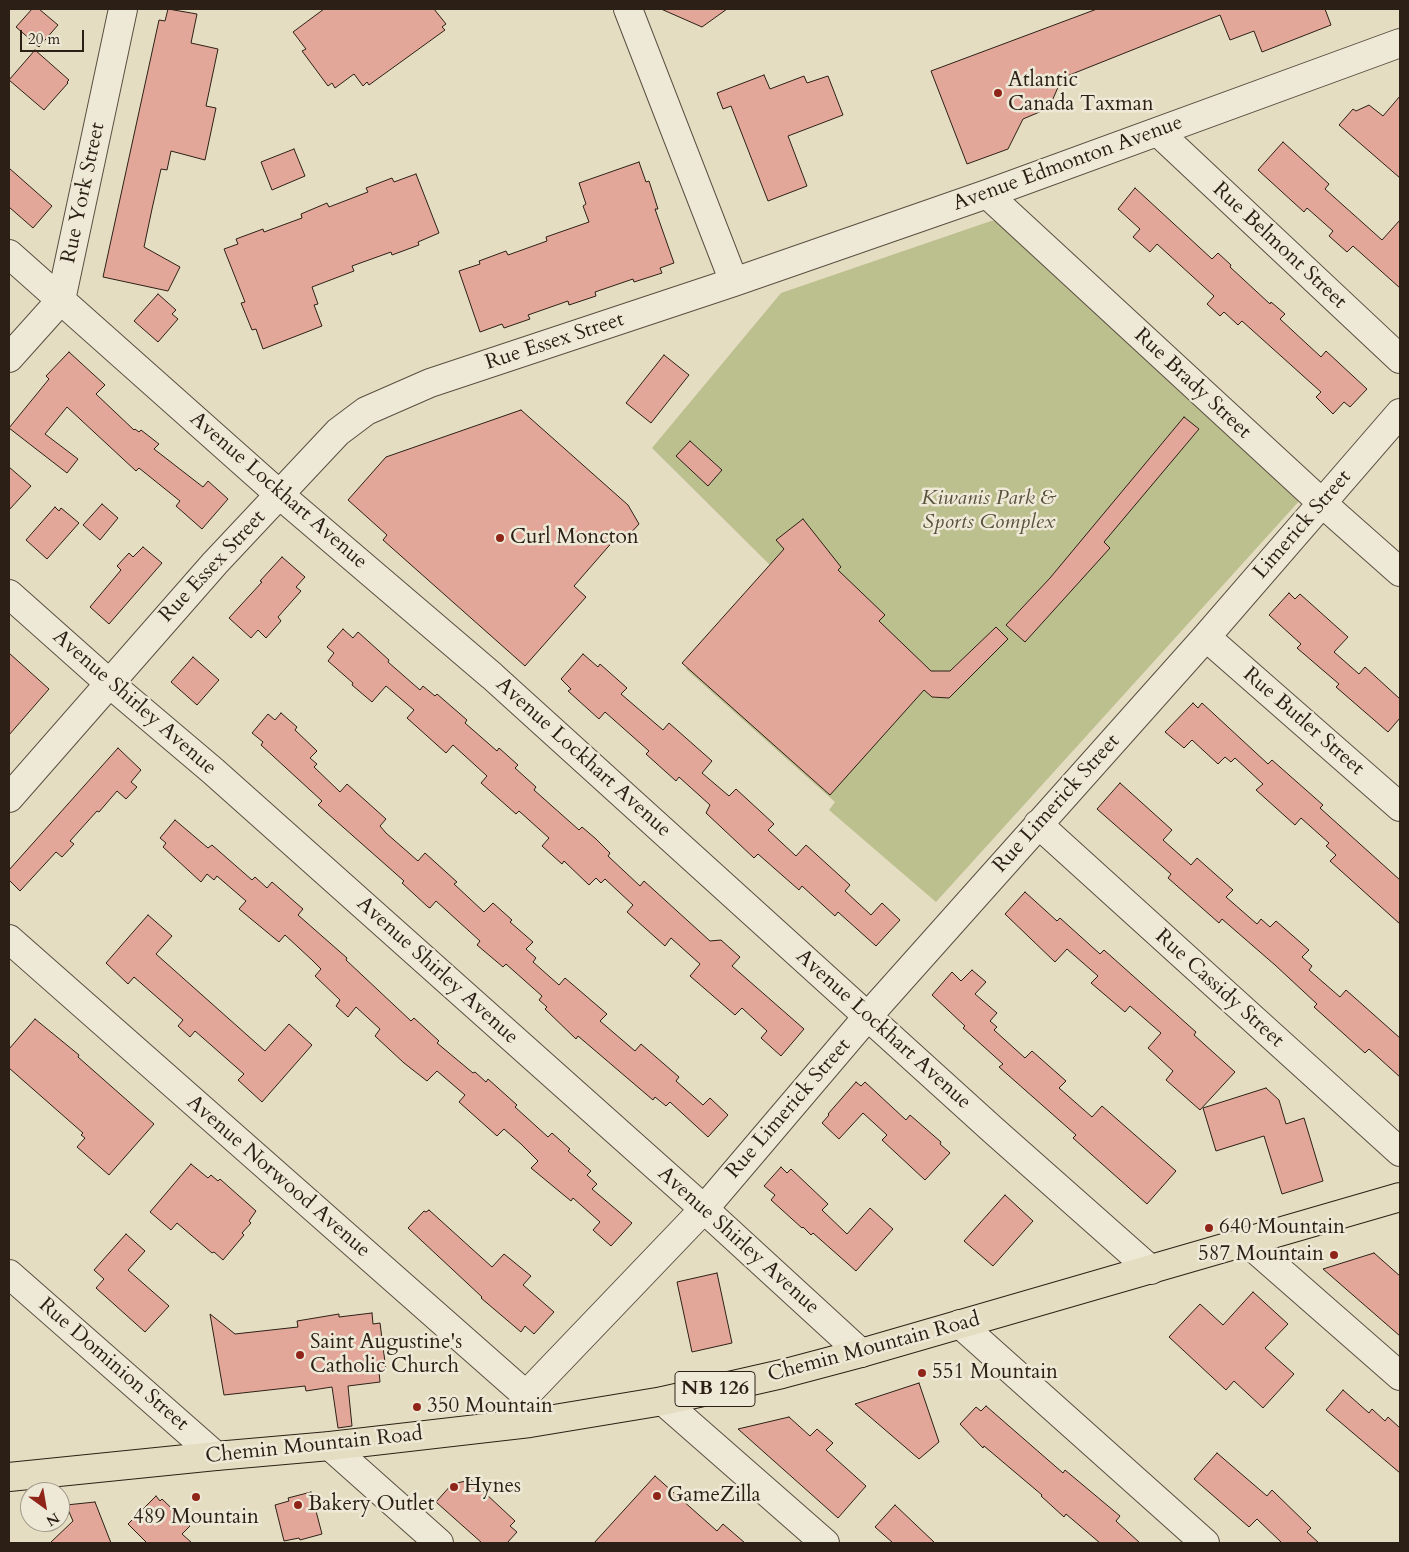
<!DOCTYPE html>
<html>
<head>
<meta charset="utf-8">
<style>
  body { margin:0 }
  #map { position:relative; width:1409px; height:1552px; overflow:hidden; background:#e5ddc1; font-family:Cardo,serif }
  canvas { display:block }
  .frame { position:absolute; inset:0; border:10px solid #2c2016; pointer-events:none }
  .north { position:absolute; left:20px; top:1482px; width:50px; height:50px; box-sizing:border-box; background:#eee9d7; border:1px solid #a0998a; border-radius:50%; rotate:148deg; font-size:14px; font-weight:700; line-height:20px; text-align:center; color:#2c2016 }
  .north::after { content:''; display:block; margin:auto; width:18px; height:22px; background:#8f2418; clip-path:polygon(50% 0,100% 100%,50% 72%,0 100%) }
  .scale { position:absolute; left:20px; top:30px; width:64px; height:22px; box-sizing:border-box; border:2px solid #2c2016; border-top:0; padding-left:6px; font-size:15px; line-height:18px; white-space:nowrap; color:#2c2016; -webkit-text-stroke:4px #eee9d7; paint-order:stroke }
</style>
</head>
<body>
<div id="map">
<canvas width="1409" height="1552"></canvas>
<div class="frame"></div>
<div class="north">N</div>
<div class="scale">20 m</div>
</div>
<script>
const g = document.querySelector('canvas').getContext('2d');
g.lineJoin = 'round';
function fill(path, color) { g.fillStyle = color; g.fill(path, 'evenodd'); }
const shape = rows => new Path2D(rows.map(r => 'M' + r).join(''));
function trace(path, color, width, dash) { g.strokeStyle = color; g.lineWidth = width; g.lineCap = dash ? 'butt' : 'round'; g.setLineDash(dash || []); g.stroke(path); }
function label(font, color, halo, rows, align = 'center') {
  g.font = font + ' Cardo,serif'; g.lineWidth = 5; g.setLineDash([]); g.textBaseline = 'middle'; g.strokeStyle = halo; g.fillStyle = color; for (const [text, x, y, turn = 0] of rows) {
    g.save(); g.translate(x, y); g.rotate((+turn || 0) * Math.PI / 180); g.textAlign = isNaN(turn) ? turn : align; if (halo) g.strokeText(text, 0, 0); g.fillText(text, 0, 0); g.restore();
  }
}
const green = shape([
  [1007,220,1301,499,936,902,829,810,835,802,686,669,775,570,652,448,781,293,991,221]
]);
const building = shape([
  [32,9,39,9,58,25,39,47,16,27,32,9],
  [168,9,197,14,191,43,218,49,206,106,216,108,205,160,171,151,167,170,161,169,152,209,144,247,180,267,168,291,103,277,159,20,165,21,168,9],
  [324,9,434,9,446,24,442,27,445,30,369,85,367,82,363,86,354,74,335,88,332,83,328,86,302,51,306,49,293,32,324,9],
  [661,9,727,9,702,27,661,9],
  [1097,9,1325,9,1331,25,1262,52,1254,31,1230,40,1220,15,1062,78,1049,108,1023,119,1008,149,967,164,931,71,1097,9],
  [35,50,69,80,67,82,68,83,44,110,9,80,35,50],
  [764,75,770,89,804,76,807,83,828,76,843,115,788,136,807,186,768,201,731,106,723,109,717,93,764,75],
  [1400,96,1400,178,1339,125,1353,109,1356,111,1369,105,1383,116,1400,96],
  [1283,142,1329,184,1325,189,1382,240,1400,220,1400,288,1353,246,1347,252,1329,236,1333,231,1307,208,1304,212,1258,170,1283,142],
  [294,149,305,176,272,190,261,162,294,149],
  [639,162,646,182,649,181,658,209,655,209,674,263,660,268,662,273,634,282,633,279,595,292,596,296,569,305,568,301,528,315,530,319,504,328,502,324,480,332,459,271,480,264,479,261,506,251,508,255,547,241,546,237,589,222,583,206,586,204,579,183,639,162],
  [9,168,52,206,33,228,9,207,9,168],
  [416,174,439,233,418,242,419,245,392,255,391,252,352,266,354,271,312,287,318,304,314,305,322,326,263,349,256,329,252,330,241,303,245,302,224,249,238,244,236,239,263,229,264,232,302,218,301,214,327,203,329,207,368,192,366,188,392,178,394,182,416,174],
  [1135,188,1212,259,1218,253,1231,265,1230,267,1270,304,1271,302,1285,314,1280,319,1321,357,1326,351,1367,389,1350,407,1344,402,1333,414,1316,397,1321,392,1242,321,1238,325,1224,312,1220,316,1207,304,1214,296,1157,244,1150,252,1133,237,1140,229,1118,209,1135,188],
  [158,294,176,310,172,314,178,319,158,342,134,321,158,294],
  [69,352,105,385,96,394,134,430,135,429,139,432,141,430,159,444,154,449,203,487,208,481,228,499,202,529,176,506,180,501,139,468,136,471,67,407,45,434,78,459,67,473,9,428,49,379,46,376,69,352],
  [664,355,689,375,651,423,626,403,664,355],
  [521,410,628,505,639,524,627,537,621,532,574,586,586,597,525,666,383,540,387,535,348,500,386,457,521,410],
  [1184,417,1199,429,1104,542,1110,548,1025,642,1006,625,1050,578,1184,417],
  [690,441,722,470,708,486,676,456,690,441],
  [9,467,31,486,9,510,9,467],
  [102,504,118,518,100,540,83,525,102,504],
  [55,507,59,511,61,508,79,523,47,559,26,540,55,507],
  [803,519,841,567,838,570,885,615,879,621,931,671,950,671,996,627,1008,639,949,698,932,697,924,690,830,795,682,663,784,549,776,540,803,519],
  [143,547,162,563,109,624,90,607,121,570,117,566,129,553,133,557,143,547],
  [282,557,305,577,296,587,301,591,278,617,281,621,266,638,258,630,251,638,229,618,262,582,260,581,282,557],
  [1289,593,1295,599,1300,594,1348,637,1334,652,1359,674,1365,667,1400,699,1400,718,1388,732,1336,687,1339,684,1297,648,1301,644,1269,615,1289,593],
  [343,629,353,638,358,632,389,660,388,662,420,690,423,686,435,696,437,694,467,720,465,723,497,751,499,748,518,765,515,768,536,787,534,790,579,830,582,827,596,839,610,853,608,856,640,886,644,881,710,941,721,940,740,957,732,966,804,1029,781,1056,761,1038,767,1031,742,1008,735,1015,690,976,700,964,671,938,665,946,627,912,633,905,605,879,601,883,596,878,589,885,564,861,562,864,542,846,549,838,519,811,516,814,481,783,487,776,453,745,446,753,407,718,414,710,386,686,372,702,352,685,353,683,328,661,334,653,327,647,343,629],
  [9,653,49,689,9,735,9,653],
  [583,654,598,667,600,664,627,688,621,694,663,730,669,723,712,761,702,773,729,796,736,789,774,824,768,830,796,856,806,845,850,885,845,891,871,915,882,903,900,920,876,946,838,912,835,916,802,886,799,890,758,854,754,858,706,813,710,805,679,777,676,781,646,754,649,751,605,712,599,719,568,691,571,689,561,679,583,654],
  [193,657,219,680,197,705,171,682,193,657],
  [1193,703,1198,708,1202,703,1268,764,1272,760,1323,805,1320,808,1400,880,1400,924,1330,861,1336,855,1326,846,1329,843,1301,818,1295,825,1256,790,1263,784,1235,758,1231,762,1225,757,1218,764,1192,740,1184,748,1165,732,1193,703],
  [281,713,297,727,295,730,317,751,310,758,317,764,314,767,340,792,347,784,386,819,380,826,386,833,418,861,425,853,457,882,454,884,484,912,493,903,512,920,510,922,533,942,526,949,536,958,533,962,559,985,565,978,607,1014,600,1021,635,1051,641,1044,679,1077,676,1081,703,1105,710,1098,728,1115,708,1137,670,1102,666,1106,655,1097,653,1100,578,1036,576,1039,545,1009,547,1007,539,1000,542,996,506,964,503,967,477,945,480,941,436,901,430,908,428,907,402,883,404,881,318,805,322,801,261,745,263,742,252,733,268,714,275,720,281,713],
  [118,748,141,770,131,782,137,787,126,799,117,791,99,812,97,811,70,841,74,844,62,857,56,852,20,891,9,880,9,870,118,748],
  [1120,783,1172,830,1163,840,1191,865,1197,858,1233,890,1226,897,1257,924,1261,919,1270,927,1276,921,1309,950,1302,957,1312,966,1309,970,1340,997,1346,990,1400,1038,1400,1077,1369,1049,1365,1053,1314,1007,1317,1004,1275,965,1222,919,1219,923,1168,878,1171,874,1097,809,1120,783],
  [175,820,208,848,212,845,252,880,255,877,267,888,272,882,303,909,298,915,347,958,346,960,411,1021,414,1018,439,1041,437,1043,473,1073,475,1072,486,1082,488,1079,517,1105,515,1107,548,1137,552,1133,570,1149,568,1151,591,1171,587,1175,597,1184,592,1189,632,1223,611,1246,593,1230,600,1222,573,1198,571,1201,531,1168,538,1161,521,1144,504,1129,497,1136,459,1102,465,1095,437,1071,427,1081,404,1063,375,1036,380,1029,356,1007,348,1017,336,1006,340,1000,315,976,321,969,312,960,285,935,279,942,239,909,246,901,217,876,214,880,207,874,201,882,163,847,166,843,160,838,175,820],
  [1025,892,1057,921,1060,918,1100,954,1104,950,1196,1032,1194,1035,1235,1072,1200,1110,1166,1080,1173,1071,1148,1048,1161,1033,1130,1006,1125,1012,1091,983,1098,976,1067,949,1055,962,1005,914,1025,892],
  [148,915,172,936,156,954,265,1051,289,1024,312,1045,262,1102,238,1080,244,1074,195,1031,190,1037,178,1026,183,1020,134,977,128,984,106,963,148,915],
  [972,970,986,982,975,994,997,1013,990,1021,997,1027,994,1030,1025,1058,1032,1051,1066,1081,1059,1088,1092,1117,1102,1106,1176,1171,1147,1204,1073,1138,1076,1135,999,1067,1003,1064,963,1028,965,1026,932,995,952,972,961,981,972,970],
  [35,1019,79,1055,78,1057,154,1124,109,1175,77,1147,85,1138,81,1135,83,1133,9,1068,9,1049,35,1019],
  [856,1082,861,1086,865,1082,906,1120,910,1115,941,1142,940,1144,950,1153,925,1180,882,1140,887,1135,863,1113,839,1139,822,1123,829,1115,828,1114,856,1082],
  [1266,1088,1279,1100,1286,1124,1304,1118,1323,1181,1282,1194,1264,1136,1216,1151,1203,1108,1266,1088],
  [191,1164,208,1178,211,1175,218,1181,220,1179,256,1211,249,1221,251,1223,242,1233,244,1235,223,1260,214,1252,212,1253,177,1223,171,1230,150,1212,191,1164],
  [781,1167,787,1173,791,1169,828,1204,822,1210,847,1234,870,1208,893,1229,856,1271,813,1233,811,1235,803,1227,802,1228,771,1200,775,1195,764,1186,781,1167],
  [1005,1195,1033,1221,993,1266,964,1241,1005,1195],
  [429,1210,492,1267,504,1254,531,1276,523,1285,554,1312,534,1334,525,1326,521,1332,481,1298,482,1297,408,1228,424,1211,426,1212,429,1210],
  [126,1234,145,1251,128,1270,169,1306,145,1332,96,1288,104,1279,94,1270,126,1234],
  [1374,1253,1400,1276,1400,1336,1323,1269,1374,1253],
  [717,1273,732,1343,692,1352,677,1282,717,1273],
  [1253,1292,1288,1324,1265,1348,1294,1374,1263,1408,1234,1381,1226,1390,1169,1337,1200,1304,1223,1325,1253,1292],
  [372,1313,373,1324,380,1323,386,1370,379,1371,380,1382,348,1386,352,1426,338,1428,332,1387,306,1391,305,1386,224,1395,210,1314,235,1334,298,1327,297,1321,339,1314,339,1317,372,1313],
  [919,1383,939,1442,919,1459,855,1404,919,1383],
  [1343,1390,1369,1413,1372,1409,1385,1421,1388,1417,1400,1428,1400,1473,1326,1410,1343,1390],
  [986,1406,1063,1473,1065,1470,1120,1516,1116,1521,1117,1522,1140,1543,1100,1543,1066,1514,1064,1517,1041,1496,1042,1495,984,1446,983,1448,960,1424,976,1407,981,1411,986,1406],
  [789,1417,810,1436,817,1429,833,1443,826,1450,866,1486,838,1518,738,1429,789,1417],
  [1217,1453,1267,1496,1272,1490,1311,1528,1307,1532,1319,1543,1282,1543,1257,1519,1249,1527,1194,1479,1217,1453],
  [655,1476,717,1531,723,1524,745,1543,594,1543,655,1476],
  [471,1480,515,1521,510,1526,517,1532,507,1543,482,1543,436,1502,452,1484,471,1480],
  [311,1492,322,1534,300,1540,299,1538,284,1541,275,1505,289,1501,288,1498,311,1492],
  [156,1496,160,1501,162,1499,190,1526,182,1534,192,1543,147,1543,128,1524,156,1496],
  [95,1502,111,1543,50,1543,73,1521,66,1505,95,1502],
  [895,1505,935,1543,893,1543,875,1527,895,1505]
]);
const minor = shape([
  [628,9,734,282],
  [1158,132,1400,359],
  [987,194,1322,503,1400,572],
  [9,254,280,495,492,676,993,1130,1151,1270],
  [9,358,61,300,123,9],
  [9,594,109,683,213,771,704,1209,861,1353],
  [1206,637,1400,807],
  [9,798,215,563,338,432,366,411,430,383,734,282,987,194,1400,43],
  [1038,824,1400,1152],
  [9,939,526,1395,528,1412],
  [1247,1242,1400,1376],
  [9,1274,216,1456],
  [960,1324,1205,1543],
  [526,1395,704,1209,868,1016,1206,637,1400,413],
  [663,1401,825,1543],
  [330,1446,439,1543]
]);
const major = shape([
  [9,1477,216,1456,330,1446,530,1423,663,1401,782,1374,861,1353,1400,1197]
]);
const markers = [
  [998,93,5,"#8f2418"],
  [500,538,5,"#8f2418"],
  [1209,1228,5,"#8f2418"],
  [1334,1255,5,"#8f2418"],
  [300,1355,5,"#8f2418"],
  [922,1373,5,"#8f2418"],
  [417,1407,5,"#8f2418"],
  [454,1487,5,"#8f2418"],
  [657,1496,5,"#8f2418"],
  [196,1497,5,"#8f2418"],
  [298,1505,5,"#8f2418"]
];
const shields = [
  [715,1389,80]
];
const shieldNames = [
  ["NB 126",715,1389]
];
const poiNames = [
  ["Atlantic",1008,81],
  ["Canada Taxman",1008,105],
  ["Curl Moncton",510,538],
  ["640 Mountain",1219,1228],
  ["587 Mountain",1324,1255,"right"],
  ["Saint Augustine's",310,1343],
  ["Catholic Church",310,1367],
  ["551 Mountain",932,1373],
  ["350 Mountain",427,1407],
  ["Hynes",464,1487],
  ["GameZilla",667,1496],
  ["Bakery Outlet",308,1505],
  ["489 Mountain",196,1518,"center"]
];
const streetNames = [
  ["Avenue Edmonton Avenue",1068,164,-20],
  ["Rue York Street",84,193,-78],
  ["Rue Belmont Street",1279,246,43],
  ["Rue Essex Street",555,342,-18],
  ["Rue Brady Street",1192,384,43],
  ["Avenue Lockhart Avenue",278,491,41],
  ["Limerick Street",1303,525,-49],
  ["Rue Essex Street",213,567,-47],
  ["Avenue Shirley Avenue",134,703,41],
  ["Rue Butler Street",1303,722,41],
  ["Avenue Lockhart Avenue",583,758,42],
  ["Rue Limerick Street",1057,804,-48],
  ["Avenue Shirley Avenue",437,971,42],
  ["Rue Cassidy Street",1219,989,42],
  ["Avenue Lockhart Avenue",883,1030,42],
  ["Rue Limerick Street",789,1109,-49],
  ["Avenue Norwood Avenue",278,1177,41],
  ["Avenue Shirley Avenue",738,1241,42],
  ["Chemin Mountain Road",874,1348,-15],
  ["Rue Dominion Street",113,1365,41],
  ["Chemin Mountain Road",314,1446,-6]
];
const parkNames = [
  ["Kiwanis Park &",989,499],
  ["Sports Complex",989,523]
];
fill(green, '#bcbf8e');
fill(building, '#e2a799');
trace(building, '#2c2016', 1);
trace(minor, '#5a4f41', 30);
trace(major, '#2c2016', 30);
trace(minor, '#eee9d7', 28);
trace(major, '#e5ddc1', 28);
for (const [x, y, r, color] of markers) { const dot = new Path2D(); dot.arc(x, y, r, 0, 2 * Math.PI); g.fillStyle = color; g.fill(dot); trace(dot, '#eee9d7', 2); }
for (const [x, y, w] of shields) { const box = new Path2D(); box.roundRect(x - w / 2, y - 17.5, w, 35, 4); g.fillStyle = '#eee9d7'; g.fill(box); trace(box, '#2c2016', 1); }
label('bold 20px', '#2c2016', null, shieldNames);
label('21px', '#2c2016', '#eee9d7', poiNames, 'left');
label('21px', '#2c2016', '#eee9d7', streetNames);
label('italic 21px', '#57503a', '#eee9d7', parkNames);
</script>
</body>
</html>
